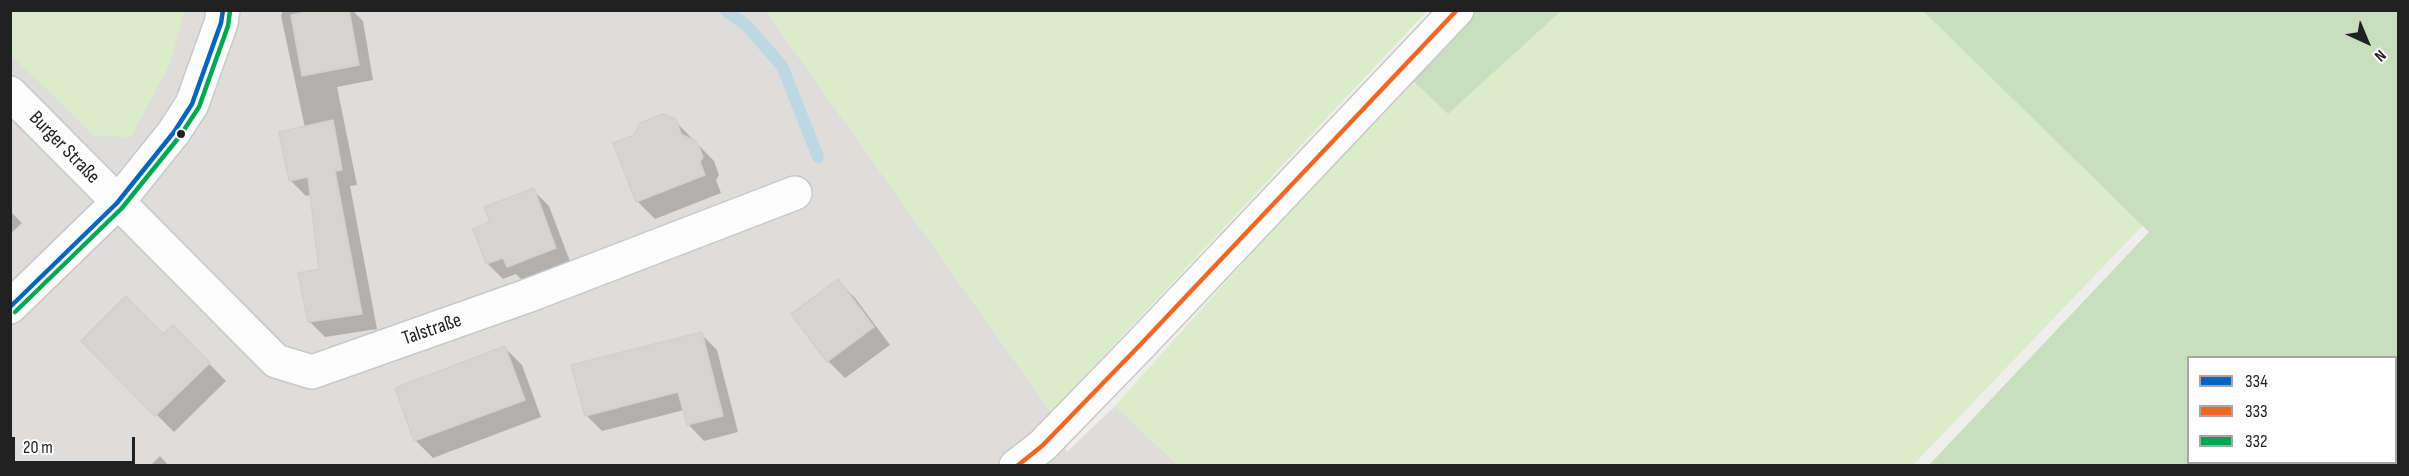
<!DOCTYPE html>
<html>
<head>
<meta charset="utf-8">
<style>
  body { margin:0 }
  #map { position:relative; width:2409px; height:476px; overflow:hidden; background:#efeeea; font-family:"Sofia Sans Condensed",sans-serif }
  canvas { display:block }
  .frame { position:absolute; inset:0; border:12px solid #212121; pointer-events:none }
  .legend { position:absolute; left:2187px; top:356px; width:210px; height:108px; box-sizing:border-box; background:#fff; border:2px solid #a6a6a6; margin:0; padding:8px 10px; list-style:none; font-size:18px; color:#212121 }
  .legend li { display:flex; align-items:center; gap:12px; height:30px }
  .legend b { width:30px; border:2px solid #a6a6a6 }
  .north { position:absolute; left:2337px; top:12px; width:60px; height:60px; -webkit-text-stroke:4px #fff; paint-order:stroke; rotate:136deg; font-size:16px; font-weight:700; line-height:24px; text-align:center; color:#212121 }
  .north::after { content:''; display:block; margin:auto; width:21px; height:27px; background:#212121; clip-path:polygon(50% 0,100% 100%,50% 72%,0 100%) }
  .scale { position:absolute; left:12px; top:437px; width:123px; height:27px; box-sizing:border-box; border:3px solid #212121; border-top:0; padding-left:8px; font-size:18px; line-height:21px; white-space:nowrap; color:#212121; -webkit-text-stroke:4px #fff; paint-order:stroke }
</style>
</head>
<body>
<div id="map">
<canvas width="2409" height="476"></canvas>
<div class="frame"></div>
<ul class="legend">
<li><b style="height:8px;background:#0065bd"></b>334</li>
<li><b style="height:8px;background:#f26522"></b>333</li>
<li><b style="height:8px;background:#00a651"></b>332</li>
</ul>
<div class="north">N</div>
<div class="scale">20 m</div>
</div>
<script>
const g = document.querySelector('canvas').getContext('2d');
g.lineJoin = 'round';
function fill(path, color) { g.fillStyle = color; g.fill(path, 'evenodd'); }
const shape = rows => new Path2D(rows.map(r => 'M' + r).join(''));
function trace(path, color, width, dash) { g.strokeStyle = color; g.lineWidth = width; g.lineCap = dash ? 'butt' : 'round'; g.setLineDash(dash || []); g.stroke(path); }
function label(font, color, halo, rows, align = 'center') {
  g.font = font + ' "Sofia Sans Condensed",sans-serif'; g.lineWidth = 6; g.setLineDash([]); g.textBaseline = 'middle'; g.strokeStyle = halo; g.fillStyle = color; for (const [text, x, y, turn = 0] of rows) {
    g.save(); g.translate(x, y); g.rotate((+turn || 0) * Math.PI / 180); g.textAlign = isNaN(turn) ? turn : align; if (halo) g.strokeText(text, 0, 0); g.fillText(text, 0, 0); g.restore();
  }
}
const residential = shape([
  [10,11,766,11,1051,412,1067,452,1115,406,1178,465,11,465]
]);
const grass = shape([
  [10,11,184,11,171,62,131,137,95,136,11,55],
  [766,11,1427,11,1051,412],
  [1561,11,1923,11,2143,225,1913,465,1178,465,1115,406,1409,77,1448,114]
]);
const forest = shape([
  [1473,11,1561,11,1448,114,1409,77],
  [1923,11,2398,11,2398,465,1929,465,2149,232],
  [2188,358,2396,358,2396,462,2188,462]
]);
const shadow = shape([
  [283,10,352,10,363,21,373,80,337,87,357,185,350,186,377,329,325,337,309,321,321,271,311,195,306,196,290,180,305,128,281,16],
  [675,121,714,161,719,175,716,180,721,193,655,219,637,201],
  [533,190,549,206,571,264,524,282,516,274,503,279,487,263],
  [10,211,22,223,10,234],
  [838,281,855,298,890,345,845,378,828,361],
  [173,327,226,381,174,432,83,341,163,336],
  [701,334,717,350,738,432,704,441,688,424,684,410,602,431,586,415],
  [505,348,522,365,541,417,433,458,415,440],
  [160,456,169,466,150,466]
]);
const stream = shape([
  [725,10,746,25,782,66,818,157]
]);
const building = shape([
  [315,10,349,10,359,65,302,76,291,15,315,10],
  [663,114,676,119,681,134,697,142,703,157,700,162,705,175,636,202,613,143,634,135,640,123,663,114],
  [333,120,342,170,335,171,362,314,308,322,298,273,319,269,308,177,289,181,279,132,333,120],
  [534,188,556,248,507,267,503,258,486,264,473,229,490,222,484,207,534,188],
  [838,279,874,327,827,362,791,314,838,279],
  [126,296,163,334,173,325,210,363,155,416,81,341,126,296],
  [702,332,723,416,687,425,678,392,585,416,571,365,702,332],
  [505,346,525,400,414,441,395,388,505,346]
]);
const minor = shape([
  [10,93,276,361,312,372,527,296,795,193],
  [10,307,117,203,174,132,192,104,221,23,223,10]
]);
const tertiary = shape([
  [1016,466,1042,446,1140,345,1457,10]
]);
const bus1 = shape([
  [10,307,117,203,174,132,192,104,221,23,223,10]
]);
const bus2 = shape([
  [1017,466,1042,446,1140,345,1457,10]
]);
const bus3 = shape([
  [15,312,122,208,180,136,199,107,228,26,230,11]
]);
const markers = [
  [181,134,5,"#212121"]
];
const streetNames = [
  ["Burger Straße",64,148,46],
  ["Talstraße",432,330,-19]
];
fill(residential, '#dedddb');
fill(grass, '#daecc9');
fill(forest, '#c8debf');
fill(shadow, '#0003');
trace(stream, '#bdd8e2', 12);
fill(building, '#d6d4d1');
trace(building, '#d3d0cb', 1.5);
trace(minor, '#c8c8c6', 36);
trace(tertiary, '#c8c8c6', 36);
trace(minor, '#fdfcfc', 33);
trace(tertiary, '#fdfcfc', 33);
trace(bus1, '#0065bd', 4.5);
trace(bus2, '#f26522', 4.5);
trace(bus3, '#00a651', 4.5);
for (const [x, y, r, color] of markers) { const dot = new Path2D(); dot.arc(x, y, r, 0, 2 * Math.PI); g.fillStyle = color; g.fill(dot); trace(dot, '#fff', 2); }
label('20px', '#212121', '#fff', streetNames);
</script>
</body>
</html>
